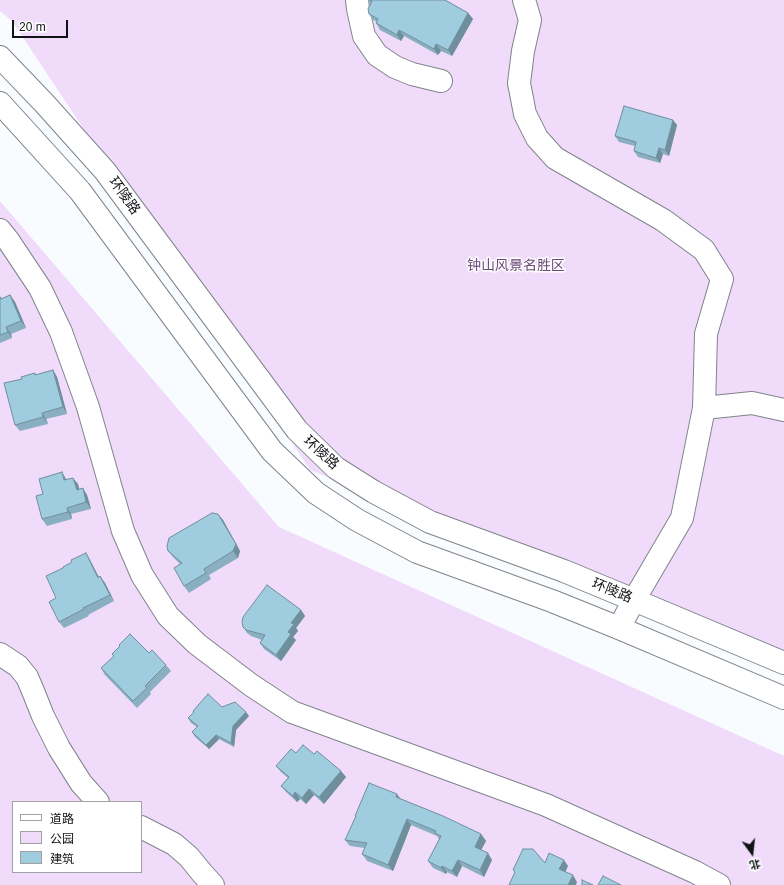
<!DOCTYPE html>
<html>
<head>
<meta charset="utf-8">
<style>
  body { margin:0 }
  #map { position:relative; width:784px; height:885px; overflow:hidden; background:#f9fcff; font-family:Arial,"Noto Sans SC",sans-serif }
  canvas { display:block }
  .legend { position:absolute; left:12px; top:801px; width:130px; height:72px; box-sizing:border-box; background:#fff; border:1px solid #a0a1a2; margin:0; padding:5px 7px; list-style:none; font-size:12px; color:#111316 }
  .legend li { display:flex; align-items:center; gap:8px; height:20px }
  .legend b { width:20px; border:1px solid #a0a1a2 }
  .north { position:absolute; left:732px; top:833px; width:40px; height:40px; -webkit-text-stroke:3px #fff; paint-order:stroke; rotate:165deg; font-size:11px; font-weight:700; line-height:16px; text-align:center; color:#111316 }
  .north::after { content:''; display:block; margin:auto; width:14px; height:18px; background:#111316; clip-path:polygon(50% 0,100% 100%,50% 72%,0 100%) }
  .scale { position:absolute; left:12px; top:20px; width:56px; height:18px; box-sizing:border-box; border:2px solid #111316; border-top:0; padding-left:5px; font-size:12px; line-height:14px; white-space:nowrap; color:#111316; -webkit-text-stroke:3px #fff; paint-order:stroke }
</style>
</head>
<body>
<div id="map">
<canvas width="784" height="885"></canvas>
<ul class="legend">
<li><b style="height:5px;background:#fff"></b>道路</li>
<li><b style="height:11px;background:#f1dbfa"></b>公园</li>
<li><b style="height:11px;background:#a0cce0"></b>建筑</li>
</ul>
<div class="north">北</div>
<div class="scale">20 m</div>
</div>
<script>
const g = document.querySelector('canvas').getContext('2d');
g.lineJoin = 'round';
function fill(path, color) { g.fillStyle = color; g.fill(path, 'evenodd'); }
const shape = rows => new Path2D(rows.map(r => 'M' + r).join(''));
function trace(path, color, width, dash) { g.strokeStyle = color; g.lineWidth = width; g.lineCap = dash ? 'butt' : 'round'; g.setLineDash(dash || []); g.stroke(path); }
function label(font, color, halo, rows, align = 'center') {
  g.font = font + ' Arial,"Noto Sans SC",sans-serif'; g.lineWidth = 3; g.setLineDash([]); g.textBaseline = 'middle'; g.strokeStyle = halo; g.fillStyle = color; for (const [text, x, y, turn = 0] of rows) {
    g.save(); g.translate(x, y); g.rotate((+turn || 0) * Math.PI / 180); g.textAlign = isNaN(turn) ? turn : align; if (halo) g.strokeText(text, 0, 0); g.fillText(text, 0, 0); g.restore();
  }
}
const green = shape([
  [0,0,784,0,784,665,742,645,310,470,12,21,0,11],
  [0,201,279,527,784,756,784,885,0,885],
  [13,802,141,802,141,872,13,872]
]);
const minor = shape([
  [357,0,358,9,364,36,377,55,395,67,412,74,441,81],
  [524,0,530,20,523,51,519,83,525,114,537,138,555,158,663,220,704,250,722,279,706,334,704,408,682,518,634,600,619,628],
  [0,230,8,240,40,288,61,332,88,407,123,531,142,575,168,616,197,644,251,685,292,712,546,805,695,872,719,885],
  [704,408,752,403,784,410],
  [0,654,18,666,27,677,33,691,43,716,59,748,81,783,98,802],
  [141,827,174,844,189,857,202,873,213,885]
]);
const major = shape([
  [0,57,45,104,105,171,297,430,336,468,374,492,430,522,564,571,634,600,784,663],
  [0,103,80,191,272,451,316,493,357,520,417,552,552,601,619,628,784,698]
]);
const wall = shape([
  [368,0,445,0,468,13,473,19,452,56,441,51,438,55,404,36,401,41,380,30,376,23,377,22,373,20,369,14,370,4],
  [673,120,677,125,669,156,663,154,660,163,638,157,634,151,635,146,619,142,615,136],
  [10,295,15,302,26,328,11,334,12,338,0,343,0,296,2,299],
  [53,370,57,377,67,414,46,419,48,424,20,431,15,425,36,375],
  [66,479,78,484,79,489,87,495,91,509,71,514,72,519,47,526,42,519,43,494],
  [218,514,223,520,240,551,238,558,209,575,211,579,189,593,184,586,180,564,173,557,168,551],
  [86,553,90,560,99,577,100,576,105,583,114,601,88,615,89,616,64,628,59,622,56,598,72,562],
  [301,610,305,616,296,628,298,631,293,637,296,640,281,661,264,649,260,643,262,640,251,636,247,633,243,627],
  [149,653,166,665,171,671,150,692,151,694,137,708,105,675,101,668],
  [222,707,249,716,236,730,234,747,219,739,209,749,195,737,192,732,197,727,191,723,188,718,194,712,193,711],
  [296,753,314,754,346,777,324,804,314,795,306,804,300,799,297,802,286,792,281,786,288,778,281,772,276,766],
  [401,799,481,834,486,841,481,850,492,860,484,877,462,866,457,877,447,872,446,874,433,868,428,861,439,839,437,836,411,825,393,871,367,861,362,854,365,848,350,846,345,840,356,817,355,816]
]);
const shadedWall = shape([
  [468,13,473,19,452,56,448,50],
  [399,30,404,36,401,41,397,35],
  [436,44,441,51,438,55,434,49],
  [673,120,677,125,669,156,665,150],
  [659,148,663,154,660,163,656,158],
  [10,295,15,302,26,328,21,321],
  [6,327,11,334,12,338,8,332],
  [53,370,57,377,67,414,63,407],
  [42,413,46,419,48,424,43,417],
  [62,472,66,479,68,487,64,480],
  [73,478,78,484,81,496,77,490],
  [83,488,87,495,91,509,86,502],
  [67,508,71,514,72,519,68,512],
  [218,514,223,520,240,551,238,558,233,551],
  [86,553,90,560,102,584,98,578],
  [100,576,105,583,114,601,110,595],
  [301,610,305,616,296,628,298,631,293,637,296,640,281,661,276,655,288,632,291,623],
  [246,712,249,716,236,730,234,747,231,743,233,726],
  [216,735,219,739,209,749,206,745],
  [341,771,346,777,324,804,319,797],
  [309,789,314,795,306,804,302,798],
  [295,792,300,799,297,802,293,796],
  [397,794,402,801,396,797],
  [407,819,411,825,393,871,388,865],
  [481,834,486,841,479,854,475,847],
  [488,853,492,860,484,877,480,870],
  [458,860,462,866,457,877,452,871],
  [564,860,568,866,564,875,559,869],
  [442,866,447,872,446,874,441,868],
  [573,875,577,882,576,885,568,885]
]);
const building = shape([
  [370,0,445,0,468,13,448,50,436,44,434,49,399,30,397,35,376,23,378,19,369,14,368,9,372,1,370,0],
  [624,106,673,120,665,150,659,148,656,158,634,151,636,142,615,136,624,106],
  [10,295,21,321,6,327,8,332,0,335,0,297,1,299,10,295],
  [53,370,63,407,42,413,43,417,15,425,4,383,22,379,21,377,35,373,35,375,53,370],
  [62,472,64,480,73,478,77,490,83,488,86,502,67,508,68,512,42,519,36,496,43,494,39,479,62,472],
  [212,513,218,514,236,544,233,551,204,569,206,573,184,586,174,568,182,563,168,551,167,546,169,538,212,513],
  [86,553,98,578,100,576,110,595,83,608,84,609,59,622,49,602,56,598,46,576,63,568,63,567,72,562,71,560,86,553],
  [267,585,301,610,291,623,294,624,288,632,291,634,276,655,260,643,265,635,246,630,243,627,242,622,243,617,267,585],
  [130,634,149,653,152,650,166,665,145,686,147,688,133,701,101,668,114,656,112,654,120,646,119,645,130,634],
  [208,694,222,707,235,702,246,712,233,726,231,743,216,735,206,745,192,732,198,726,188,718,194,712,193,711,208,694],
  [303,745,314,754,317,751,341,771,319,797,309,789,302,798,295,792,293,796,281,786,289,777,276,766,291,749,296,753,303,745],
  [369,783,397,794,396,797,443,816,481,834,475,847,488,853,480,870,458,860,452,871,442,866,441,868,428,861,441,836,435,833,436,831,407,819,388,865,362,854,367,843,345,840,356,816,355,816,369,783],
  [523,849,533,849,545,863,549,853,564,860,559,869,573,875,568,885,509,885,515,872,513,870,523,849],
  [603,876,621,885,598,885,603,876],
  [582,880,593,885,582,885,582,880]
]);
const streetNames = [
  ["环陵路",124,196,54],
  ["环陵路",321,453,42],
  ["环陵路",612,591,22]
];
const parkNames = [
  ["钟山风景名胜区",516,266]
];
fill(green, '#f1dbfa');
trace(minor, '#7f848b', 24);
trace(major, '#7f848b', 24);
trace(minor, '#fff', 22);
trace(major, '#fff', 22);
fill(wall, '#8aafc1');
fill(shadedWall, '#708f9d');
fill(building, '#a0cce0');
trace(building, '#708f9d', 1);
label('14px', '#111316', '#fff', streetNames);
label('14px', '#6a4876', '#fff', parkNames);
</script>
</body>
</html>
